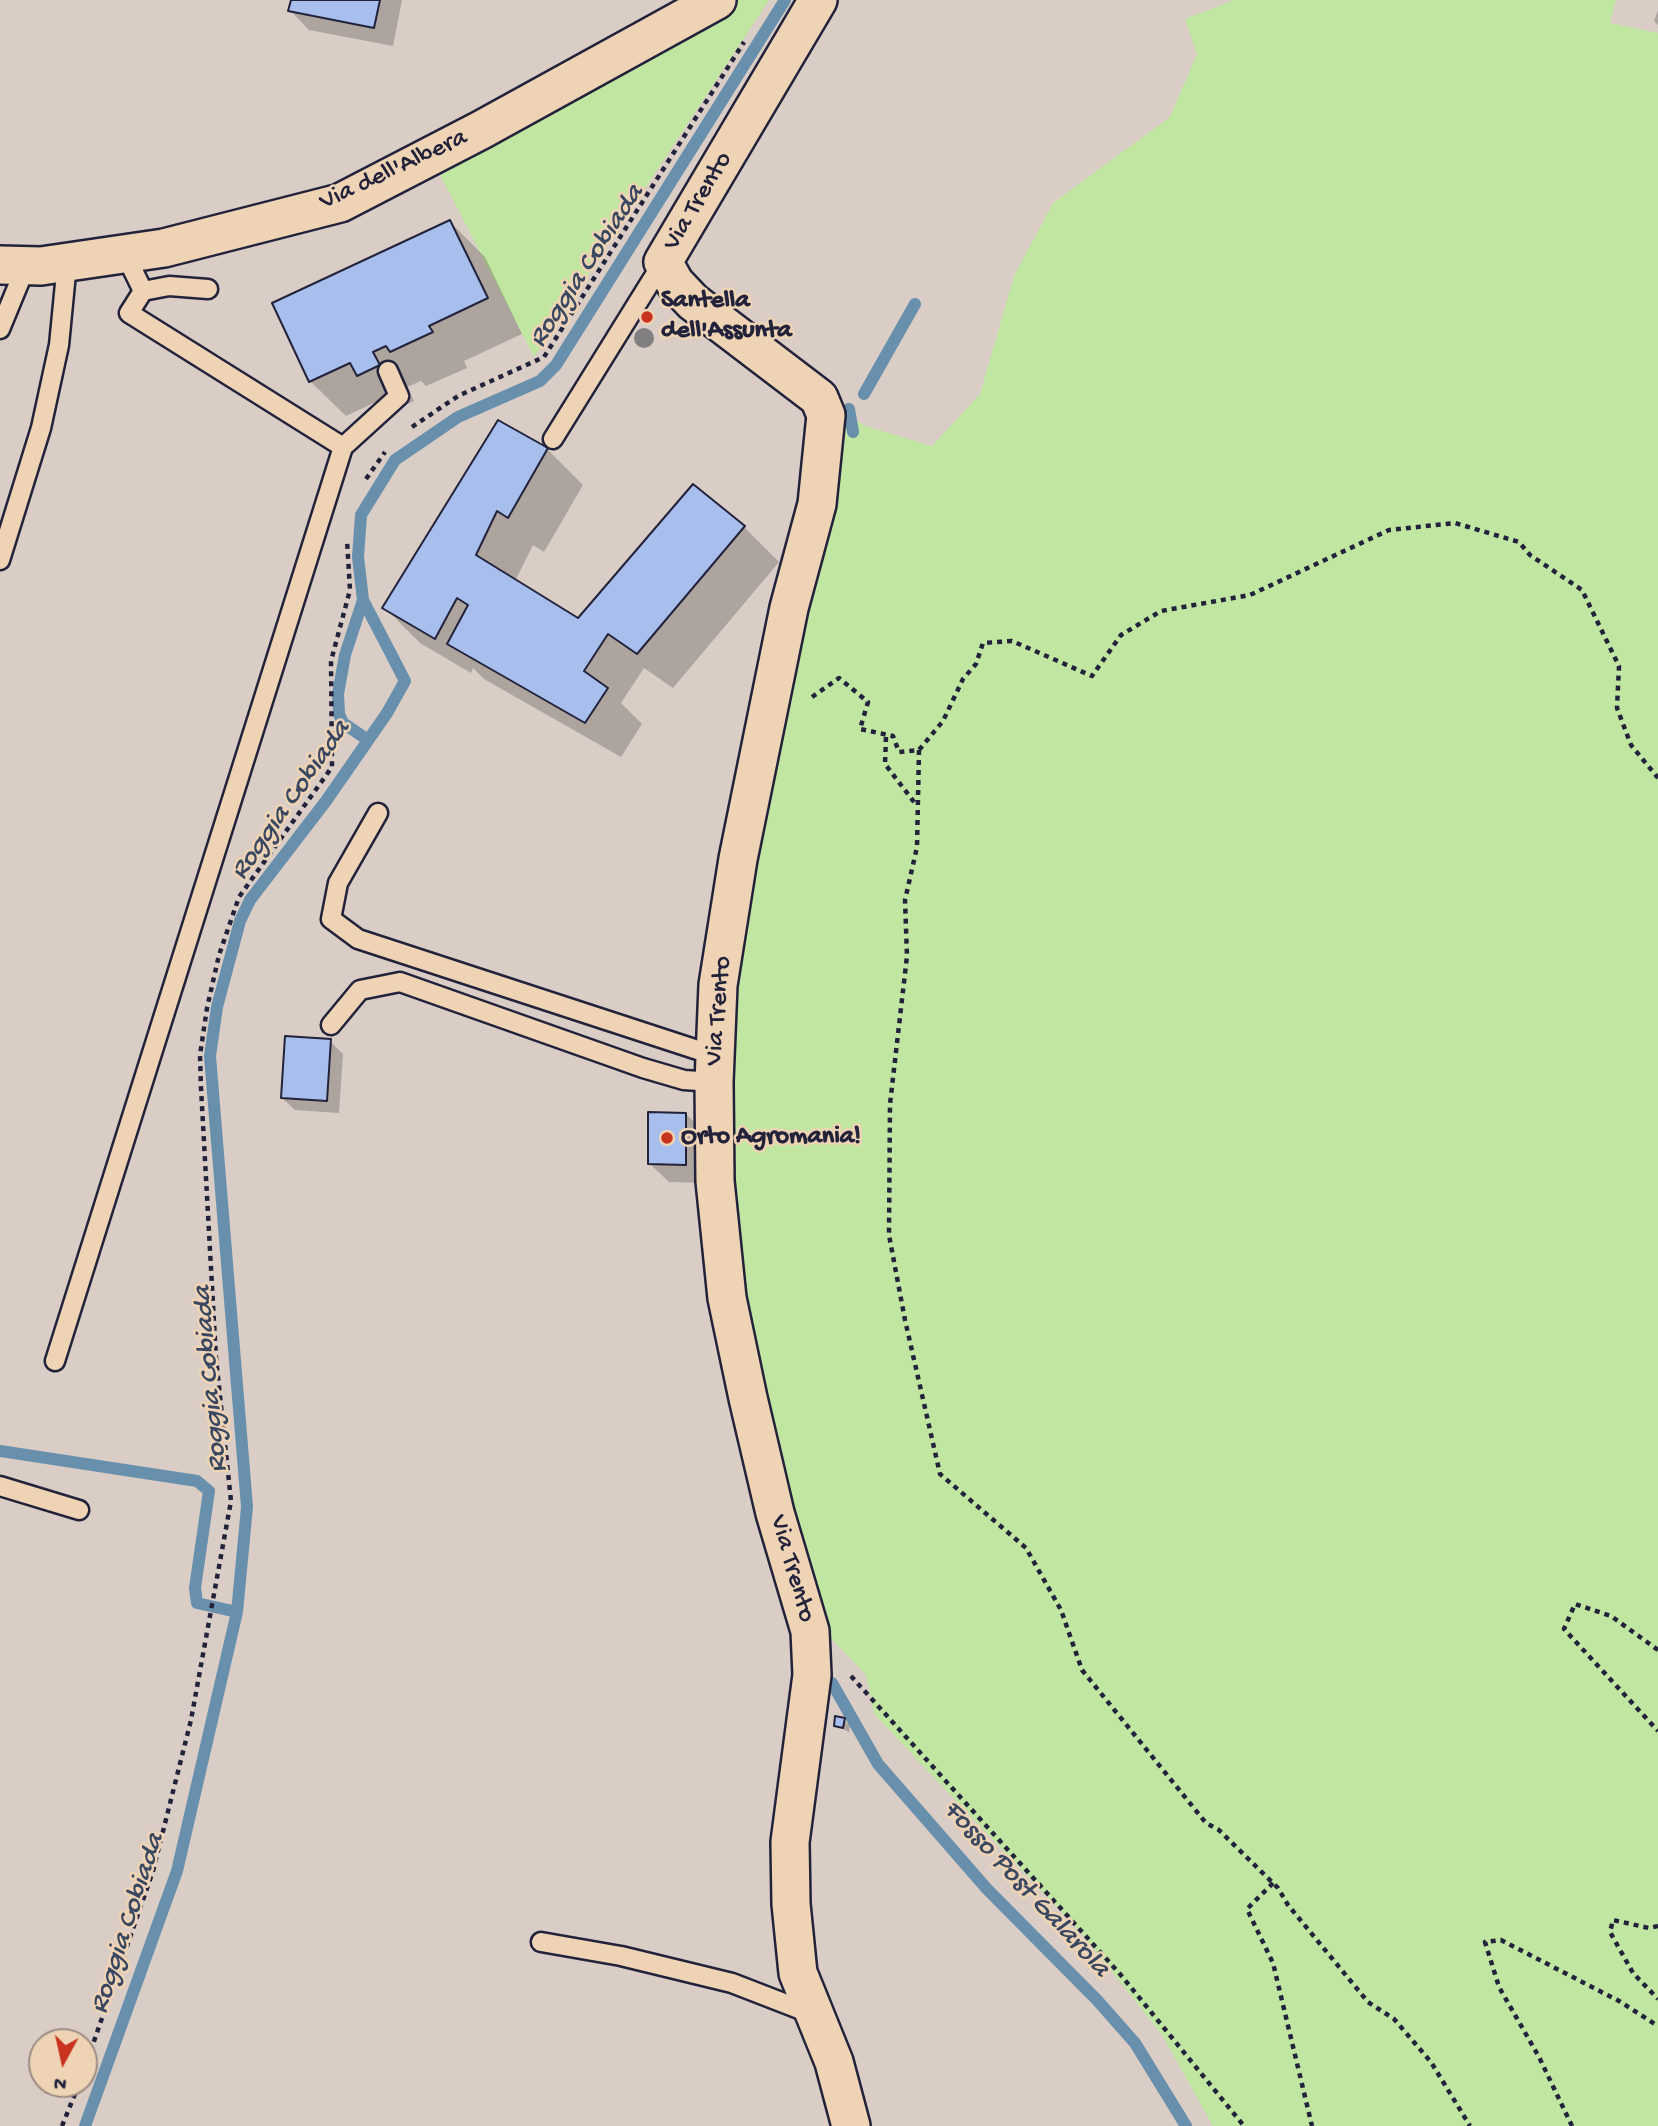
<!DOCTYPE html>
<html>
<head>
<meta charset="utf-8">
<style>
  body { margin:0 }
  #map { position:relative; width:1658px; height:2126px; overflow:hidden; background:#d9cdc6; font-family:"Gochi Hand",sans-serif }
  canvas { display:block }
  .north { position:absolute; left:28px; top:2028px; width:70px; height:70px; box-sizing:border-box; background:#eed4b5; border:2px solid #9c8d84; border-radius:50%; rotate:188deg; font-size:19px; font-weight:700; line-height:28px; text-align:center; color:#22223b }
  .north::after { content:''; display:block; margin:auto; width:24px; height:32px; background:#c8321e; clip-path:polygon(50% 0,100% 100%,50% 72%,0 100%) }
</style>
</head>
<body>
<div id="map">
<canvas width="1658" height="2126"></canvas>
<div class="north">N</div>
</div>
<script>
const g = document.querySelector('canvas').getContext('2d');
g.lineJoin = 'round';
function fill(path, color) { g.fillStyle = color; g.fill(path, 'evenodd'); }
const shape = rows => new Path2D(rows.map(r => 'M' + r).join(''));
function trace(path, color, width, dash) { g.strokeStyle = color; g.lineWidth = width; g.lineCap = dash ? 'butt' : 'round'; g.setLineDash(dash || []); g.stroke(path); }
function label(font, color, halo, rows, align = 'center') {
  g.font = font + ' "Gochi Hand",sans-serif'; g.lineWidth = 5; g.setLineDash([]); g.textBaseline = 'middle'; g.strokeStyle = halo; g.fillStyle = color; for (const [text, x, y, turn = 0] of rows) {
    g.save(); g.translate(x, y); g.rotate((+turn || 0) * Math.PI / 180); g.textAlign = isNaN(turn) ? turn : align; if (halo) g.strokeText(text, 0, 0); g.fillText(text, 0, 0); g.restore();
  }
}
const green = shape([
  [736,0,769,0,534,357,434,163],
  [1234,0,1616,0,1610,23,1658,33,1658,2126,1213,2126,1162,2035,1082,1934,874,1714,866,1675,828,1635,808,1585,738,1300,726,1123,730,1029,744,914,838,408,865,426,932,446,980,394,1014,276,1053,203,1170,117,1197,54,1185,19]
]);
const shadow = shape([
  [292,0,402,0,393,46,309,30,290,10],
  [1658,10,1658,25,1654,21],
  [450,222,485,257,522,334,464,361,467,368,426,386,421,381,407,387,414,401,393,411,382,399,346,416,310,381],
  [499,423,547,449,583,485,544,552,533,545,515,581,578,620,693,486,744,527,779,562,673,688,644,668,621,703,642,724,621,757,484,679,473,668,471,673,420,643,385,608],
  [330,1041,343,1054,339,1113,295,1110,282,1098],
  [686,1114,705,1133,705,1183,669,1182,649,1163],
  [844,1720,850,1726,849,1732,835,1725]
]);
const stream = shape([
  [864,394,915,304],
  [849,409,853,432],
  [363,600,345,655,338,694,339,714,343,723,368,740],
  [0,1451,197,1481,209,1491,195,1588,197,1603,237,1612],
  [832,1683,878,1764,987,1889,1097,2000,1135,2043,1186,2126],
  [85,2126,177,1871,237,1612,247,1507,210,1056,217,1007,240,921,250,900,326,801,387,713,405,681,363,600,358,557,361,515,395,460,458,417,540,381,556,365,785,0]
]);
const building = shape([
  [291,0,380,0,374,28,288,11,291,0],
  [450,220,488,298,429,326,433,332,390,352,386,346,373,352,380,365,357,376,350,363,309,382,272,303,450,220],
  [498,420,548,448,508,518,497,511,476,555,578,618,693,484,745,526,637,654,608,634,584,671,608,688,585,723,447,644,468,605,457,598,435,639,382,608,498,420],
  [285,1036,331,1039,327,1101,281,1098,285,1036],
  [648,1112,686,1113,686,1165,648,1164,648,1112],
  [835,1716,845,1718,843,1728,834,1726,835,1716]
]);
const path = shape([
  [412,427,458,396,544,357,744,42],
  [366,479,385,452],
  [812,697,839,678,868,702,860,729,893,736,899,752,919,750,943,721,963,679,976,664,983,643,1012,641,1092,676,1121,635,1161,611,1250,595,1389,530,1455,523,1519,542,1530,555,1582,590,1619,666,1617,708,1631,745,1658,778],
  [886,737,885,764,917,806],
  [919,750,917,847,905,900,907,956,890,1104,889,1235,905,1320,940,1474,1026,1548,1061,1610,1082,1670,1206,1823,1219,1830,1278,1888,1288,1905,1368,2002,1394,2019,1431,2062,1470,2126],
  [1658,1650,1611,1616,1575,1604,1564,1629,1658,1731],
  [851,1676,1120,1974,1244,2126],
  [1273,1883,1247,1909,1273,1963,1312,2126],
  [1658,1926,1649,1928,1613,1920,1610,1932,1633,1973,1658,1999],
  [84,2070,153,1871,191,1720,231,1501,216,1358,201,1088,200,1055,207,1008,219,955,239,897,332,767,331,661,350,590,347,540],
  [62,2126,79,2084],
  [1572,2126,1539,2057,1499,1987,1485,1942,1501,1940,1619,2001,1658,2026]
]);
const lane = shape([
  [143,291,169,286,208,289],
  [0,329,26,266],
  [553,439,663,262],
  [343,447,399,396,388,371],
  [0,560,41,428,59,345,67,263],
  [378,813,338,883,331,919,358,939,716,1056],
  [331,1025,360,990,400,982,643,1068,684,1080,714,1082],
  [55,1361,343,447,129,313,143,291,125,254],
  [0,1486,79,1510],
  [541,1942,621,1956,732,1983,812,2014]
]);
const street = shape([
  [818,0,663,262,675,283,693,302,819,398,826,415,817,504,789,608,738,859,718,985,714,1082,715,1181,727,1298,748,1398,775,1513,810,1631,812,1675,790,1842,791,1904,798,1973,834,2062,851,2126],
  [0,265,41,266,164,248,340,203,481,130,717,0]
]);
const trees = [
  [644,338]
];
const markers = [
  [647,317,7,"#c8321e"],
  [667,1138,7,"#c8321e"]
];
const streetNames = [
  ["Via dell'Albera",394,171,-25],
  ["Via Trento",699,202,-59],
  ["Via Trento",720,1011,-85],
  ["Via Trento",791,1569,74]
];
const poiNames = [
  ["Santella",661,302],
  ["dell'Assunta",661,332],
  ["Orto Agromania!",681,1138]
];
const waterNames = [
  ["Roggia Cobiada",588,267,-57],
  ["Roggia Cobiada",292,801,-55],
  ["Roggia Cobiada",212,1379,-95],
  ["Fosso Post Galarola",1025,1890,47],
  ["Roggia Cobiada",129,1924,-72]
];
fill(green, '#c1e6a1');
fill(shadow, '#0003');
trace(stream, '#6890ad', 12);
fill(building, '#a8beec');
trace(building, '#22223b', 2);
trace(lane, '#22223b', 23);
trace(street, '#22223b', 42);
trace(path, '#22223b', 4.5, [5, 5]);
trace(lane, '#eed4b5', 18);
trace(street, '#eed4b5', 37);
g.fillStyle = '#827f82';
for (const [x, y] of trees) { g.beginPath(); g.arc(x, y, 10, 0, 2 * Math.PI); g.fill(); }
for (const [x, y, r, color] of markers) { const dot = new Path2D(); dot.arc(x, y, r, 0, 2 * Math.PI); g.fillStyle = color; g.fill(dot); trace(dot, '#eed4b5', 2.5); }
label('26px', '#22223b', '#eed4b5', streetNames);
label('bold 26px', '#22223b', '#eed4b5', poiNames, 'left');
label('italic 28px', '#394761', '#eed4b5', waterNames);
</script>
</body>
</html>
